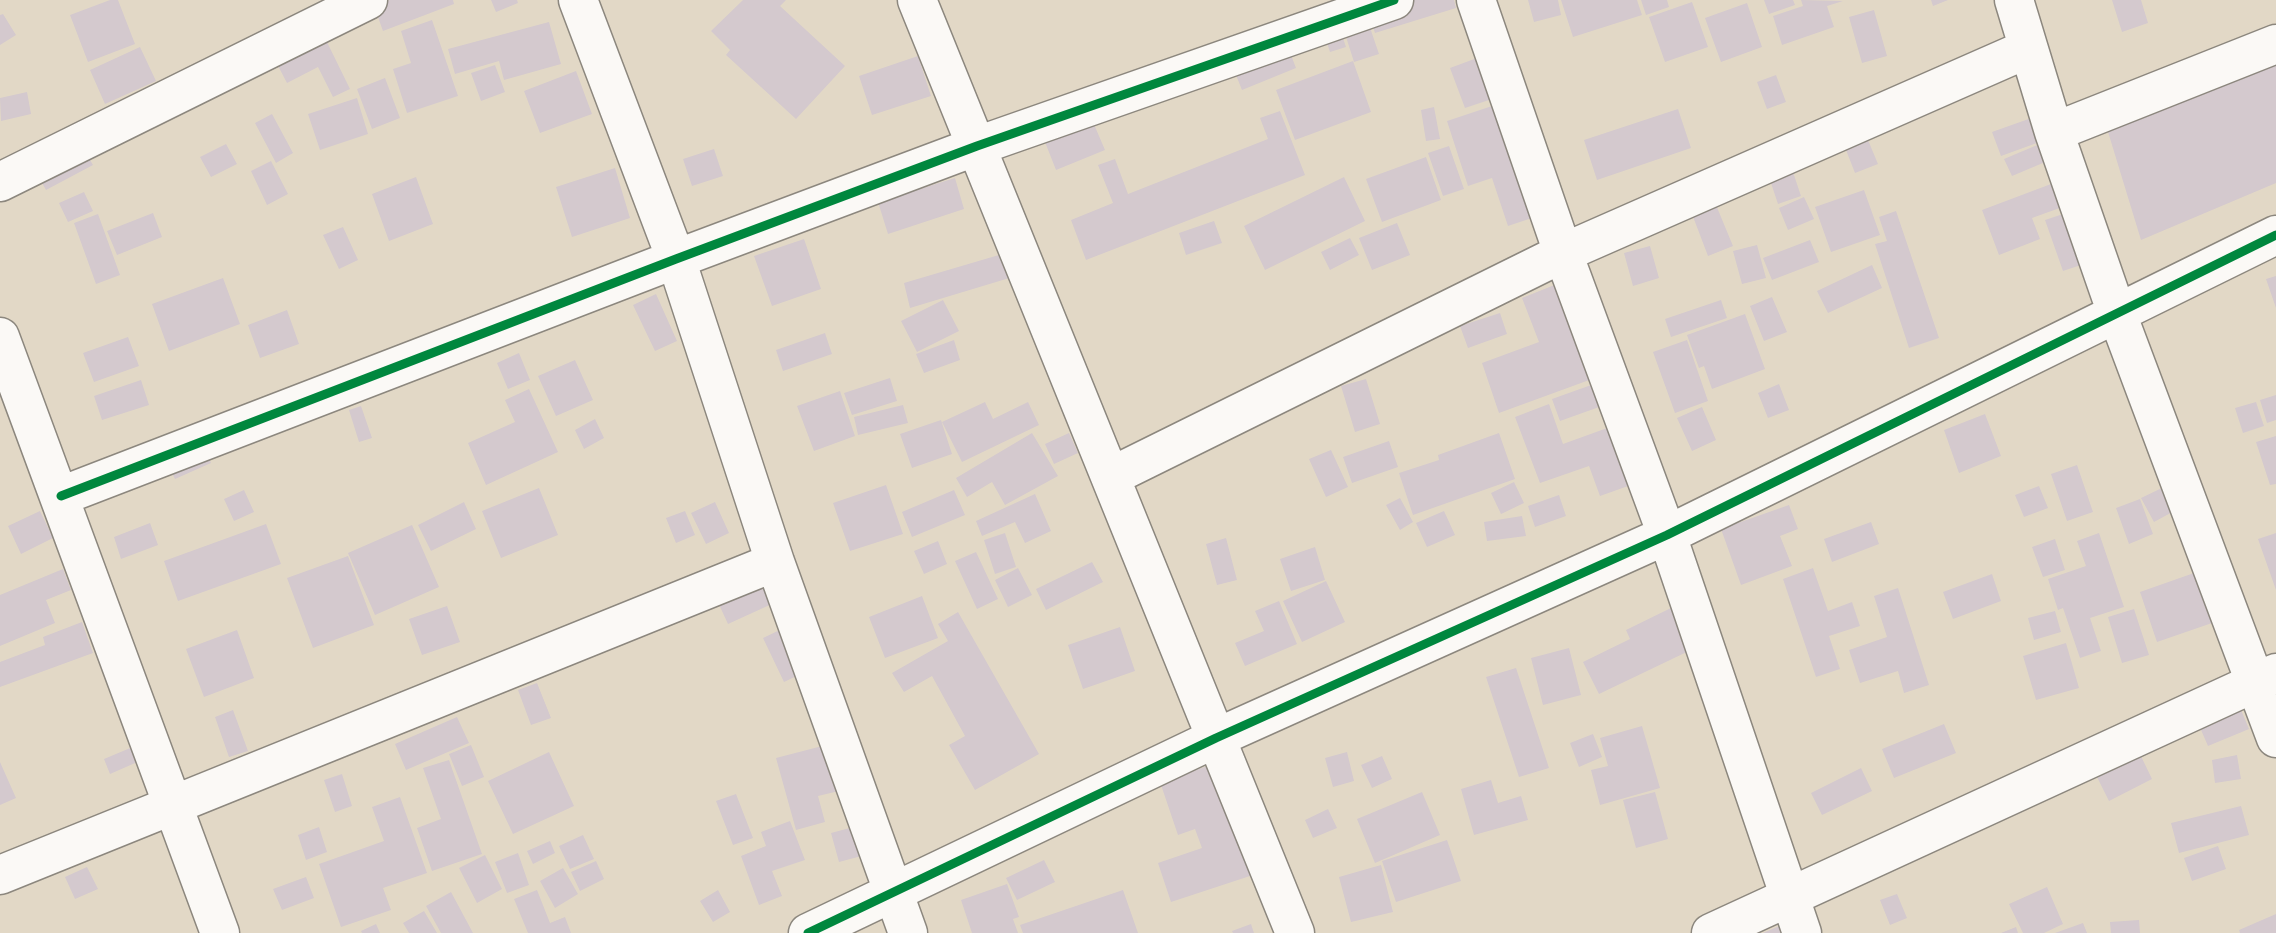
<!DOCTYPE html>
<html>
<head>
<meta charset="utf-8">
<style>
  body { margin:0 }
  canvas { display:block; background:#e2d8c6 }
</style>
</head>
<body>
<canvas width="2276" height="933"></canvas>
<script>
const g = document.querySelector('canvas').getContext('2d');
g.lineJoin = 'round';
function fill(path, color) { g.fillStyle = color; g.fill(path, 'evenodd'); }
const shape = rows => new Path2D(rows.map(r => 'M' + r).join(''));
function trace(path, color, width, dash) { g.strokeStyle = color; g.lineWidth = width; g.lineCap = dash ? 'butt' : 'round'; g.setLineDash(dash || []); g.stroke(path); }
const building = shape([
  [110,0,118,0,135,44,88,62,70,15],
  [390,0,453,0,454,4,383,31,374,6],
  [491,0,517,0,518,3,496,12],
  [743,0,786,0,780,6,845,66,796,119,726,55,730,50,711,31],
  [1381,0,1454,0,1456,8,1375,33,1366,5],
  [1528,0,1558,0,1561,15,1534,22],
  [1561,0,1637,0,1642,15,1573,37],
  [1641,0,1667,0,1669,7,1646,15],
  [1764,0,1793,0,1795,5,1769,14],
  [1801,0,1843,1,1827,6,1834,27,1782,45,1773,16,1803,6],
  [1931,0,1948,0,1933,6],
  [2112,0,2141,0,2148,23,2122,32],
  [1692,2,1708,47,1665,62,1649,17],
  [1747,3,1762,47,1721,62,1705,18],
  [1874,10,1887,56,1862,63,1849,17],
  [1365,13,1379,54,1354,62,1341,21],
  [3,14,16,35,0,45,0,15],
  [432,20,458,96,407,113,393,69,411,63,401,31],
  [549,22,561,64,504,80,499,61,455,74,448,49],
  [1338,23,1346,47,1330,52,1322,28],
  [324,36,350,89,333,97,318,67,287,83,275,60],
  [1286,42,1296,68,1242,90,1232,65],
  [140,47,156,81,105,104,90,70],
  [2276,53,2276,183,2141,240,2105,122],
  [918,56,931,96,872,115,859,76],
  [1477,58,1492,99,1465,108,1450,68],
  [1353,61,1371,112,1295,140,1276,90],
  [495,65,505,92,481,101,471,73],
  [576,71,592,114,540,133,524,91],
  [1776,75,1786,102,1767,109,1757,82],
  [385,78,400,118,372,129,357,89],
  [27,92,31,114,1,121,0,98],
  [357,98,368,134,320,150,308,114],
  [1495,105,1532,218,1508,226,1492,178,1468,186,1447,121],
  [1434,107,1440,139,1426,141,1421,110],
  [1678,109,1691,148,1597,180,1584,140],
  [1280,111,1305,175,1086,260,1071,220,1113,203,1098,165,1115,159,1128,194,1268,139,1260,118],
  [272,114,293,153,276,163,255,123],
  [2037,116,2045,140,2001,156,1992,132],
  [1093,122,1105,150,1056,170,1045,142],
  [78,140,93,165,46,190,32,165],
  [1868,140,1878,164,1855,173,1846,150],
  [2042,143,2050,160,2012,176,2004,159],
  [226,144,237,164,211,177,200,157],
  [1449,146,1464,189,1443,196,1428,153],
  [714,149,723,176,692,186,683,159],
  [1426,157,1441,200,1382,222,1366,179],
  [271,161,288,194,267,205,251,171],
  [615,168,630,218,572,237,556,187],
  [1793,172,1801,196,1778,204,1770,180],
  [416,177,433,224,389,241,372,194],
  [1344,177,1365,221,1265,270,1244,226],
  [955,178,964,209,888,234,878,202],
  [2059,181,2068,205,2032,218,2040,239,1999,255,1982,210],
  [1864,190,1880,235,1831,252,1815,207],
  [84,192,93,211,68,222,59,203],
  [1804,197,1814,219,1788,230,1779,208],
  [1716,205,1733,246,1708,256,1692,214],
  [1896,211,1939,338,1909,348,1875,244,1887,241,1879,217],
  [2069,212,2087,263,2063,271,2045,220],
  [153,213,162,237,117,255,107,231],
  [98,214,120,275,96,284,74,223],
  [1214,221,1222,243,1186,255,1179,233],
  [1397,223,1410,255,1372,270,1359,238],
  [343,227,358,260,339,269,323,235],
  [1350,238,1359,255,1330,270,1321,252],
  [804,239,821,289,772,306,754,256],
  [1810,240,1819,262,1772,280,1763,258],
  [1757,245,1766,278,1742,284,1733,251],
  [1650,246,1659,278,1633,286,1624,253],
  [1009,252,1016,276,910,308,904,283],
  [1872,265,1882,288,1828,313,1817,291],
  [2276,276,2276,308,2266,279],
  [223,278,240,324,169,351,152,304],
  [1557,284,1592,379,1499,413,1482,363,1539,342,1522,298],
  [656,294,677,341,655,351,633,305],
  [1772,297,1787,332,1764,341,1750,306],
  [943,300,959,331,917,352,901,321],
  [1721,300,1727,318,1671,337,1665,319],
  [287,310,299,344,260,358,248,325],
  [1500,313,1507,334,1468,348,1460,326],
  [1745,314,1765,369,1712,389,1704,366,1699,368,1687,335],
  [825,333,832,354,783,371,776,350],
  [128,337,139,366,94,382,83,353],
  [954,340,960,360,924,373,916,354],
  [1687,340,1708,401,1675,413,1653,352],
  [519,353,530,380,508,389,497,363],
  [575,360,593,400,556,416,538,376],
  [890,378,897,401,852,415,844,393],
  [1366,379,1380,424,1355,432,1341,386],
  [141,380,149,405,102,420,94,396],
  [1594,384,1602,406,1560,421,1552,399],
  [1779,384,1789,410,1768,418,1758,393],
  [529,389,558,452,486,485,468,443,515,422,505,400],
  [840,391,855,436,814,451,797,406],
  [2276,395,2276,420,2267,423,2260,400],
  [985,402,993,419,1028,402,1039,425,962,462,942,422],
  [2256,402,2264,426,2243,433,2235,408],
  [1549,404,1563,444,1610,427,1631,485,1600,496,1589,466,1540,483,1515,417],
  [903,405,908,423,858,435,854,417],
  [361,406,372,438,359,442,349,410],
  [1702,407,1716,440,1692,451,1677,418],
  [1985,414,2001,456,1959,473,1944,430],
  [595,419,604,438,584,449,575,430],
  [941,420,952,454,912,468,900,434],
  [1032,433,1058,476,1005,505,992,482,967,497,956,478],
  [1069,433,1078,453,1054,464,1045,444],
  [1499,433,1515,479,1413,515,1399,473,1439,460,1438,455],
  [2276,436,2276,484,2270,485,2256,442],
  [1389,441,1398,467,1352,483,1343,457],
  [203,446,211,463,175,479,167,463],
  [1331,450,1348,487,1326,497,1309,459],
  [2077,465,2093,512,2067,521,2051,474],
  [1514,482,1524,503,1501,514,1491,493],
  [886,485,903,534,850,551,833,503],
  [2039,486,2048,508,2024,517,2015,495],
  [2164,487,2176,510,2154,522,2141,498],
  [539,488,558,535,501,558,482,511],
  [244,490,254,512,234,521,224,499],
  [954,490,965,515,912,537,902,512],
  [1035,494,1051,531,1025,543,1015,522,982,536,976,521],
  [1559,495,1566,516,1535,527,1528,506],
  [1400,498,1413,522,1400,530,1386,505],
  [2140,499,2153,534,2129,544,2116,508],
  [464,502,476,529,431,551,418,525],
  [715,502,729,533,706,544,691,513],
  [1789,505,1798,529,1780,536,1792,566,1741,585,1721,529],
  [40,511,53,538,21,554,8,526],
  [685,511,695,535,676,543,666,518],
  [1444,511,1455,535,1427,547,1416,523],
  [1522,516,1526,536,1487,541,1484,522],
  [1871,522,1879,544,1832,562,1824,539],
  [150,523,158,545,121,559,114,537],
  [266,524,281,564,178,601,164,561],
  [412,525,439,587,375,615,348,553],
  [1005,533,1016,567,995,574,984,540],
  [2099,533,2124,607,2090,618,2101,651,2080,658,2063,608,2058,610,2048,579,2086,566,2077,541],
  [2276,533,2276,590,2258,539],
  [1226,538,1237,580,1217,585,1206,544],
  [2055,539,2065,570,2043,577,2032,547],
  [938,541,947,564,924,574,914,551],
  [1315,547,1325,580,1291,591,1280,559],
  [976,552,998,599,977,609,955,561],
  [348,556,374,625,313,648,287,578],
  [1092,562,1103,582,1046,610,1036,589],
  [1018,568,1032,595,1008,607,995,580],
  [1813,568,1828,611,1852,602,1860,626,1829,636,1840,669,1816,677,1783,579],
  [63,569,71,590,46,600,55,623,0,646,0,595],
  [2194,573,2212,623,2157,642,2140,592],
  [1992,574,2001,601,1953,619,1943,592],
  [762,576,774,603,728,624,716,598],
  [1326,581,1345,622,1302,642,1283,601],
  [1898,588,1929,685,1904,693,1898,671,1860,683,1849,650,1887,637,1874,596],
  [922,596,938,638,885,658,869,617],
  [1279,601,1297,644,1245,666,1235,643,1264,631,1255,611],
  [447,606,460,642,422,655,409,619],
  [1673,607,1693,649,1599,694,1583,662,1630,639,1626,630],
  [2134,609,2149,655,2122,663,2108,617],
  [2055,611,2061,632,2034,640,2028,618],
  [958,612,1039,754,975,790,949,745,965,736,932,676,904,692,892,673,948,641,938,624],
  [82,622,93,653,0,687,0,662,45,645,43,637],
  [786,627,807,671,784,682,763,638],
  [1120,627,1135,671,1083,689,1068,645],
  [237,630,254,678,204,697,186,649],
  [2066,643,2079,688,2036,700,2023,656],
  [1569,648,1581,695,1543,705,1531,658],
  [1516,668,1549,768,1519,777,1486,677],
  [537,683,551,718,531,725,518,690],
  [2239,705,2249,729,2208,746,2198,723],
  [233,710,248,751,229,757,215,717],
  [457,717,469,743,406,770,395,744],
  [1944,724,1956,753,1894,778,1882,749],
  [1642,726,1660,788,1600,805,1591,770,1608,766,1600,738],
  [1593,734,1602,757,1579,767,1570,743],
  [830,744,843,790,818,796,825,822,796,830,776,758],
  [471,745,484,777,462,786,449,754],
  [135,746,142,760,110,774,104,759],
  [549,752,574,806,513,834,488,781],
  [1347,752,1354,781,1333,787,1325,758],
  [2139,752,2152,779,2109,801,2096,775],
  [2237,755,2241,779,2215,783,2212,760],
  [1382,756,1392,779,1372,788,1361,765],
  [449,760,482,854,432,871,417,828,441,819,423,768],
  [0,762,16,798,0,805],
  [1217,763,1253,875,1171,902,1158,863,1202,848,1195,829,1178,835,1160,782],
  [1861,768,1872,791,1822,815,1811,793],
  [342,774,352,806,335,812,324,780],
  [1491,780,1498,803,1521,796,1528,820,1474,835,1461,789],
  [1422,792,1440,835,1375,863,1357,819],
  [1655,792,1668,839,1636,848,1623,800],
  [736,794,753,838,733,845,716,801],
  [400,797,427,873,383,888,391,910,341,927,319,864,384,841,372,807],
  [2241,806,2249,835,2179,853,2171,823],
  [1328,809,1337,828,1313,838,1305,820],
  [790,821,805,860,772,871,782,896,759,905,741,856,766,846,761,832],
  [861,825,869,854,839,862,831,833],
  [319,827,327,852,306,860,298,835],
  [583,835,594,859,570,869,559,846],
  [1447,840,1461,881,1396,902,1382,861],
  [550,841,555,853,533,864,527,851],
  [2218,846,2226,869,2192,881,2184,858],
  [518,853,529,885,507,893,495,862],
  [485,855,502,889,477,903,459,868],
  [1044,860,1055,882,1017,900,1006,878],
  [596,861,604,879,580,891,571,872],
  [1381,865,1393,912,1351,922,1339,877],
  [87,867,98,889,75,899,65,877],
  [563,868,578,894,555,908,540,881],
  [306,877,314,898,282,910,273,889],
  [1007,884,1019,917,1013,919,1018,933,972,933,961,900],
  [2047,887,2063,924,2044,933,2023,933,2009,904],
  [537,890,550,923,565,917,571,933,528,933,514,899],
  [718,890,730,912,713,922,700,901],
  [1123,890,1138,933,1023,933,1020,925],
  [451,892,473,933,441,933,426,906],
  [1897,894,1907,918,1890,925,1880,900],
  [424,911,437,933,409,933,403,923],
  [2276,914,2276,933,2240,933,2239,930],
  [2139,920,2140,933,2111,933,2110,922],
  [1791,921,1796,933,1763,933],
  [2083,923,2087,933,2055,933],
  [376,924,380,933,362,933,361,931],
  [1251,924,1254,933,1233,933,1232,931],
  [2016,927,2018,933,2001,933]
]);
const street = shape([
  [578,0,676,259,775,562,908,933],
  [917,0,1295,933],
  [1476,0,1563,253,1667,535,1802,933],
  [2014,0,2054,132,2116,311,2276,738],
  [2054,132,2276,44],
  [0,182,368,0],
  [0,337,220,933],
  [1112,476,1563,253,2027,49],
  [61,496,676,259,977,146,1394,0],
  [0,875,775,562],
  [808,933,1216,738,1667,535,2276,235],
  [1711,933,2276,673]
]);
const cycleway = shape([
  [61,496,676,259,977,146,1394,0],
  [808,933,1216,738,1667,535,2276,235]
]);
fill(building, '#d4c9ce');
trace(street, '#8c877e', 41);
trace(street, '#fbf9f6', 38);
trace(cycleway, '#00873e', 9);
</script>
</body>
</html>
